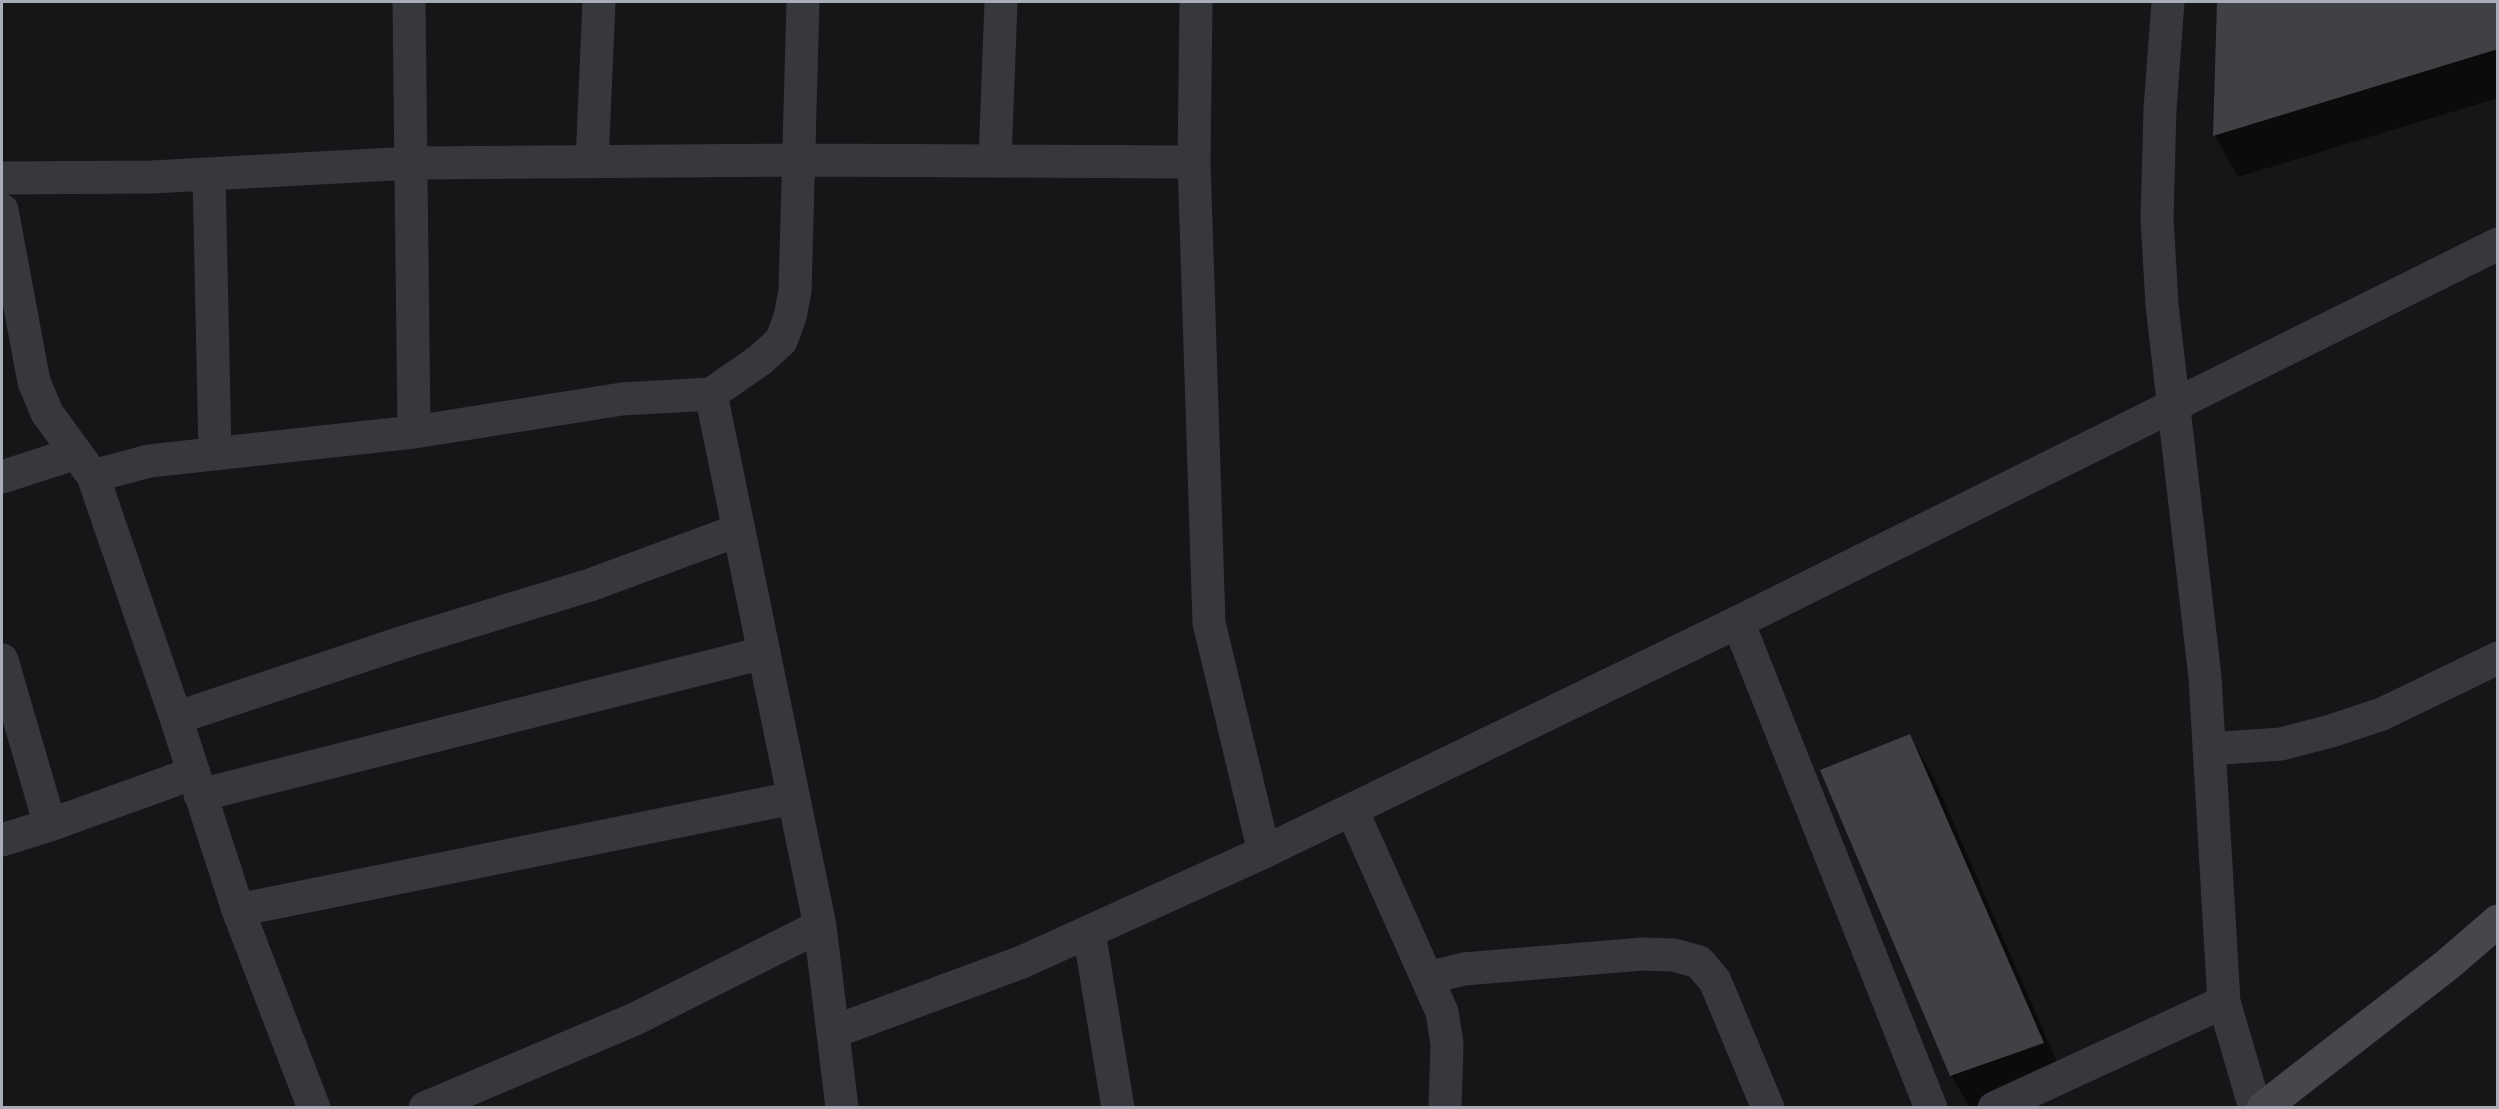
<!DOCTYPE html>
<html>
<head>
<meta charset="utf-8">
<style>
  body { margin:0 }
  #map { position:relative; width:2499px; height:1109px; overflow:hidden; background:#161618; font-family:"Roboto Condensed",sans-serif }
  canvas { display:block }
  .frame { position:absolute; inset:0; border:3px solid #a8adb8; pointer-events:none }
</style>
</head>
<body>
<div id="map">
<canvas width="2499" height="1109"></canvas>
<div class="frame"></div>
</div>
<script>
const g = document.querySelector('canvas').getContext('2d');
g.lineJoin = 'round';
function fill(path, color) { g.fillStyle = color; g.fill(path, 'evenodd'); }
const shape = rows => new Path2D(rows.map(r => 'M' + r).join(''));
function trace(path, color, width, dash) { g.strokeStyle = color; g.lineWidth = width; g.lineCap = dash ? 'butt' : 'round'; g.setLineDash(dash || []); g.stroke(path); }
const shadow = shape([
  [2219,2,2498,2,2498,98,2238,177,2215,136],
  [1910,736,1934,778,2067,1085,2003,1108,1970,1108,1951,1075]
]);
const building = shape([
  [2217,2,2498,2,2498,49,2213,136],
  [1910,734,2044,1043,1950,1076,1820,770]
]);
const minor = shape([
  [409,2,414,432],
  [1196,2,1194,162,1209,623,1264,852],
  [2168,2,2160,109,2157,219,2162,305,2205,677,2224,1002,2255,1108],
  [995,160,1001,2],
  [592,162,599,2],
  [209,174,215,454],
  [2,178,152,177,412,163,800,160,1194,162],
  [2,210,34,382,47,413,93,476,176,718,238,910,314,1108],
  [711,394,760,360,781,341,790,317,795,291,803,2],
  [93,476,149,461,414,432,622,399,711,394,820,926,842,1108],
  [2,477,76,453],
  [1738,622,1931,1108],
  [2,660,50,825],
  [176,718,407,641,590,585,739,530],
  [2209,749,2281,744,2331,731,2382,714,2498,658],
  [200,795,763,653],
  [1352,810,1442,1012,1447,1044,1445,1108],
  [2,840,50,825,194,773],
  [238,910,793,798],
  [1089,932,1118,1108],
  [1427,978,1464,969,1642,954,1674,955,1699,962,1715,981,1768,1108],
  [833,1032,1022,962,1264,852,1738,622,2498,244],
  [425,1108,635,1019,820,926],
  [1994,1108,2224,1002]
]);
const secondary = shape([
  [2263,1108,2447,965,2498,921]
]);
fill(shadow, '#0007');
fill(building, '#404145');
trace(minor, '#37383d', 33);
trace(secondary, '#45474d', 33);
</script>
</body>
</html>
